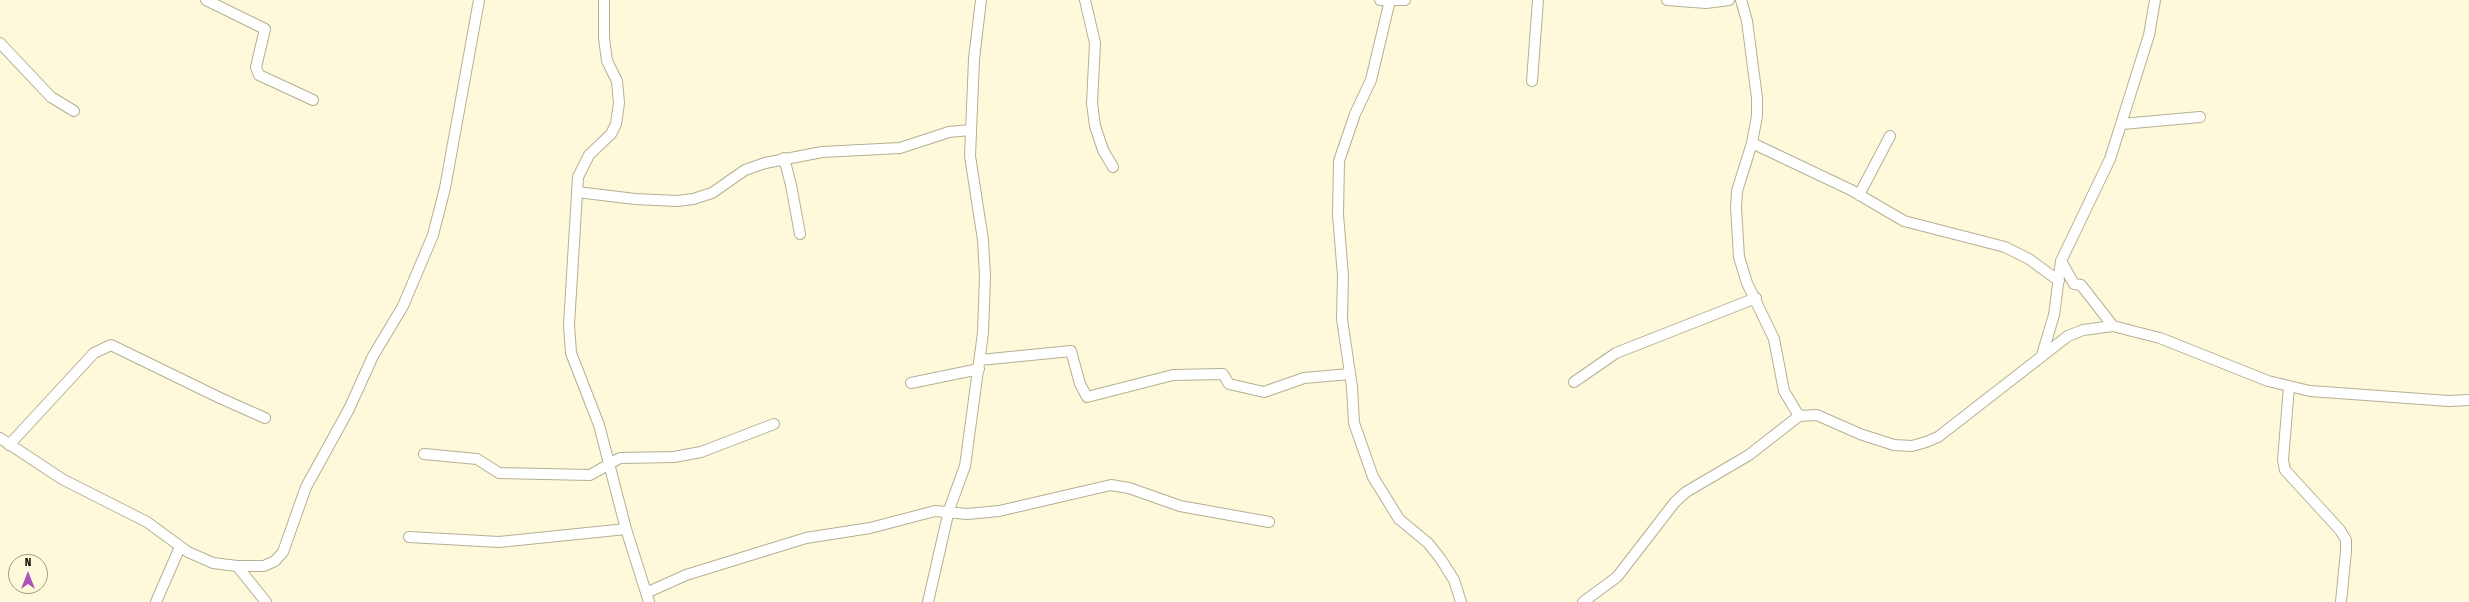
<!DOCTYPE html>
<html>
<head>
<meta charset="utf-8">
<style>
  body { margin:0 }
  #map { position:relative; width:2469px; height:602px; overflow:hidden; background:#fef9da; font-family:"Fira Sans Condensed",sans-serif }
  canvas { display:block }
  .north { position:absolute; left:8px; top:554px; width:40px; height:40px; box-sizing:border-box; background:#fef9da; border:1px solid #9e9a84; border-radius:50%; rotate:0deg; font-size:11px; font-weight:700; line-height:16px; text-align:center; color:#0d0b03 }
  .north::after { content:''; display:block; margin:auto; width:14px; height:18px; background:#ad52be; clip-path:polygon(50% 0,100% 100%,50% 72%,0 100%) }
</style>
</head>
<body>
<div id="map">
<canvas width="2469" height="602"></canvas>
<div class="north">N</div>
</div>
<script>
const g = document.querySelector('canvas').getContext('2d');
g.lineJoin = 'round';
const shape = rows => new Path2D(rows.map(r => 'M' + r).join(''));
function trace(path, color, width, dash) { g.strokeStyle = color; g.lineWidth = width; g.lineCap = dash ? 'butt' : 'round'; g.setLineDash(dash || []); g.stroke(path); }
const street = shape([
  [206,0,265,29,256,67,259,75,313,100],
  [604,0,604,38,607,61,617,81,619,103,616,124,611,134,589,155,578,177,569,325,571,353,599,425,626,529,649,602],
  [1085,0,1095,43,1092,103,1095,126,1103,150,1113,167],
  [1380,0,1405,0],
  [1390,0,1371,80,1355,114,1339,161,1338,215,1343,276,1342,319,1352,387,1354,423,1373,477,1399,519,1428,543,1440,558,1454,580,1461,602],
  [1667,0,1706,3,1729,0],
  [1741,0,1747,21,1757,98,1757,116,1752,143,1737,191,1736,207,1739,257,1747,283,1774,339,1784,391,1799,416],
  [0,43,51,97,74,111],
  [1532,81,1538,0],
  [2122,124,2200,117],
  [1752,143,1851,190,1904,221,2005,247,2029,259,2059,281],
  [784,158,791,185,800,234],
  [577,192,635,199,677,201,693,199,712,193,745,170,765,163,822,152,900,148,949,132,970,130],
  [1859,195,1890,136],
  [2061,261,2074,284,2081,285,2113,326],
  [2042,355,2054,315,2061,261,2110,159,2149,35,2155,0],
  [980,360,1071,351,1080,384,1087,397,1173,375,1223,374,1229,384,1264,392,1304,378,1350,374],
  [1574,382,1616,353,1756,298],
  [911,383,979,369],
  [2289,387,2283,460,2285,470,2340,530,2346,540,2346,551,2341,602],
  [0,438,62,479,147,522,188,552,213,563,237,566,264,566,275,561,283,552,306,487,349,409,373,356,403,306,433,235,445,188,479,0],
  [9,445,94,353,111,345,220,398,265,418],
  [424,454,477,459,499,473,590,475,620,458,674,457,701,452,774,424],
  [409,537,499,542,626,529],
  [237,566,266,602],
  [646,593,686,575,806,538,870,528,935,511,967,514,999,511,1111,485,1129,488,1180,506,1269,522],
  [156,602,180,547],
  [928,602,949,510,965,466,983,333,985,276,983,240,970,156,974,59,981,0],
  [1583,602,1617,577,1675,502,1686,492,1749,455,1799,416,1817,415,1860,434,1894,445,1912,446,1926,442,1938,437,2068,336,2083,330,2113,326,2132,331,2160,338,2268,381,2310,391,2449,401,2469,400]
]);
trace(street, '#b5b093', 12);
trace(street, '#fff', 10);
</script>
</body>
</html>
